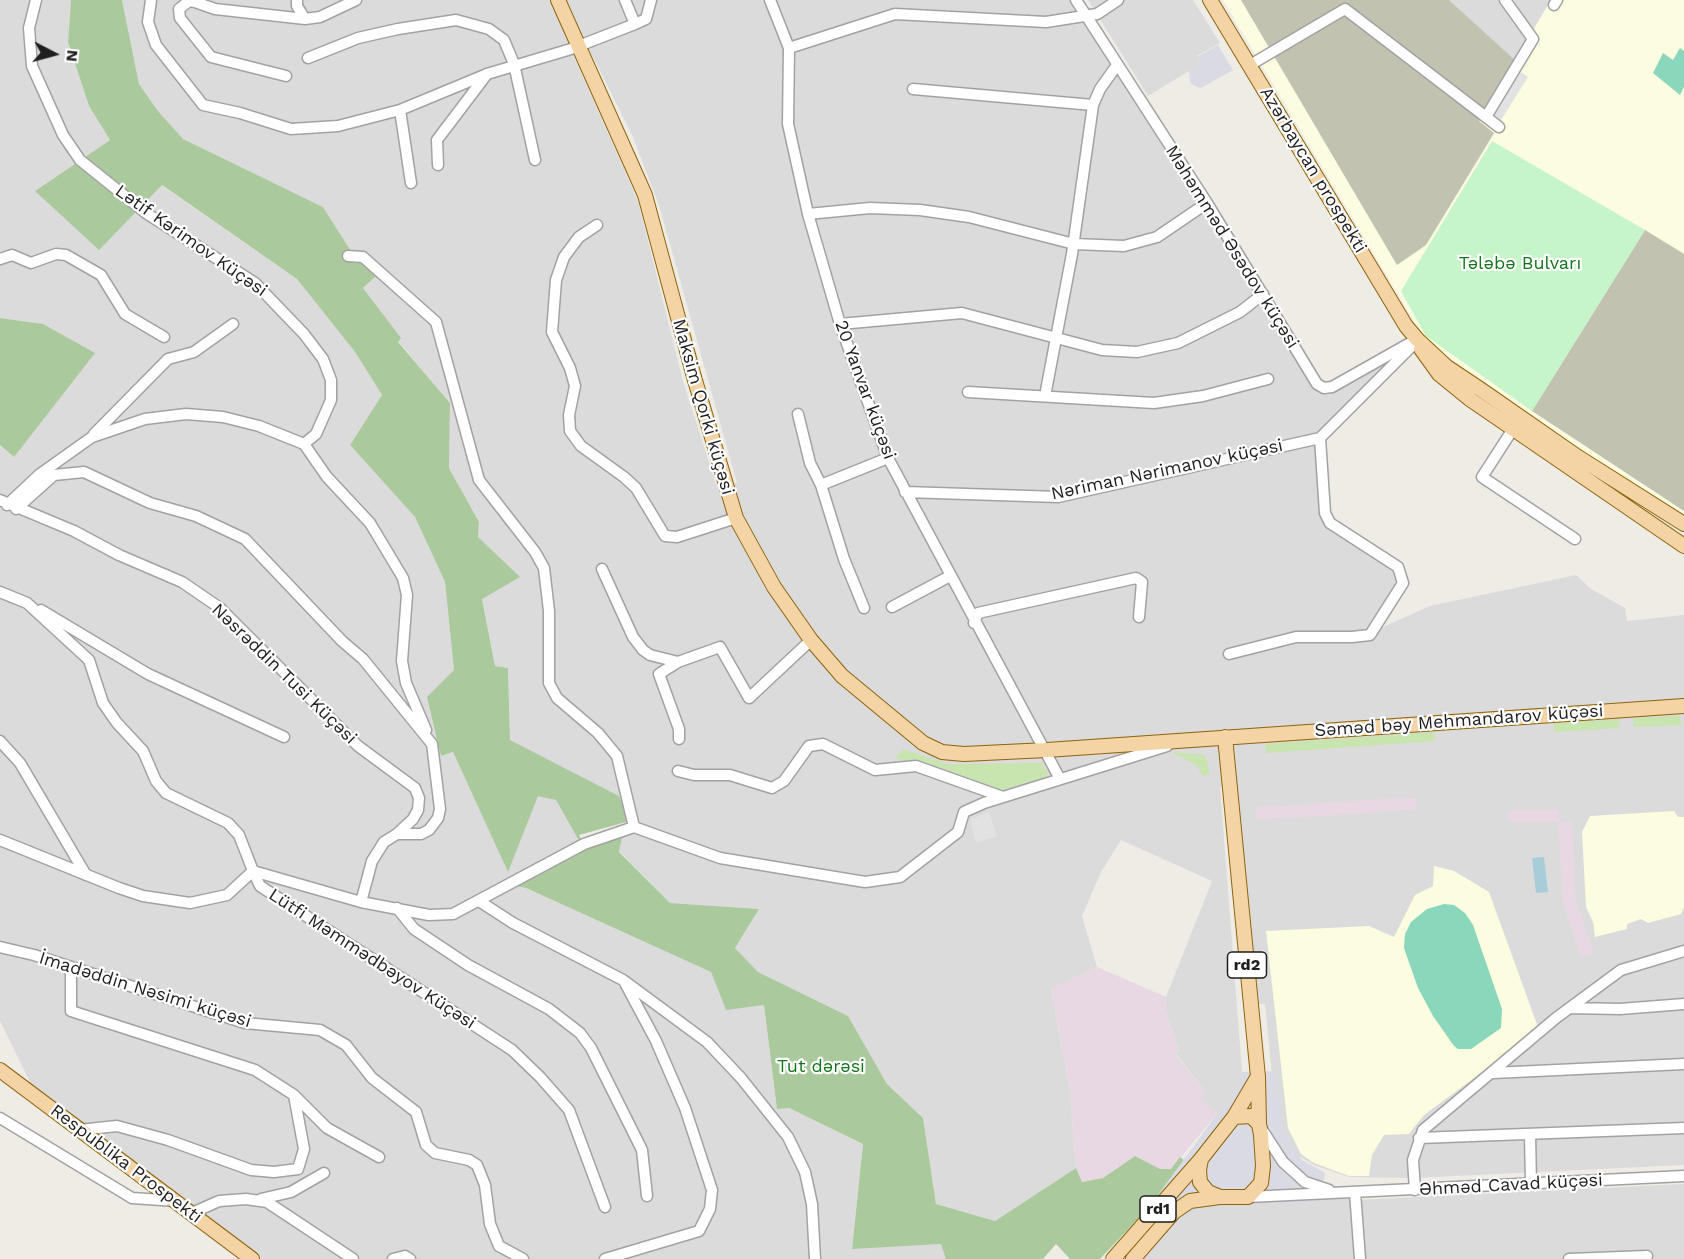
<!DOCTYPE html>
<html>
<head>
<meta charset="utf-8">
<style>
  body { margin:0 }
  #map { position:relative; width:1684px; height:1259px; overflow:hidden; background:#eeece5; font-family:"Work Sans",sans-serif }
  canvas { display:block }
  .north { position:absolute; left:24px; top:24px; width:60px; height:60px; -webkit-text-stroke:4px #fff; paint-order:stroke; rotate:96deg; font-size:16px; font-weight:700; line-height:24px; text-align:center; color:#1e1e1e }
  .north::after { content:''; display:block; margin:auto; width:21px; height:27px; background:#1e1e1e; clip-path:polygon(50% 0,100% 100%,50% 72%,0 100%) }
</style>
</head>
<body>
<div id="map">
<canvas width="1684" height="1259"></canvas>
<div class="north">N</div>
</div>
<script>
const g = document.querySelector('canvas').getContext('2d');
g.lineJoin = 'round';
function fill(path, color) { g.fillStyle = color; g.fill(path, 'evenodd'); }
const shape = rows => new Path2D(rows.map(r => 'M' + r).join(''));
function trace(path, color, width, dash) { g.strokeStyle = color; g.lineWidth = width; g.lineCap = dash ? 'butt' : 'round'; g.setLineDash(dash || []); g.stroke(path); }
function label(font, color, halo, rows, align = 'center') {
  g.font = font + ' "Work Sans",sans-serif'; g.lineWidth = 4.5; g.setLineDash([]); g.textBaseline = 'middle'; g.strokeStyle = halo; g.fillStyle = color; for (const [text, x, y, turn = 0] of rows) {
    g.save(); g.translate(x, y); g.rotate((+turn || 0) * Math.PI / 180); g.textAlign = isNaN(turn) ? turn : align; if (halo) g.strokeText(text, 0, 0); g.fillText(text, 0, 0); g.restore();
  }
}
const residential = shape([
  [0,0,71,0,68,42,89,106,110,140,36,190,161,185,297,279,355,352,382,395,350,445,415,517,445,582,454,670,440,756,453,752,508,871,538,795,556,800,583,848,513,885,526,888,711,972,726,1009,764,1005,777,1108,789,1108,863,1144,852,1248,942,1244,946,1259,259,1259,33,1088,0,1021,0,445,14,457,43,324,0,318],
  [122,0,1076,0,1324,388,1417,339,1320,438,1325,513,1402,574,1374,631,1430,606,1576,575,1591,589,1625,608,1627,621,1684,615,1684,1165,1414,1178,1349,1177,1314,1165,1297,1155,1277,1124,1265,1004,1251,1004,1230,793,1220,786,1242,1072,1232,1101,1217,1114,1205,1104,1200,1098,1204,1090,1175,1053,1179,1051,1165,1009,1166,997,1212,881,1121,840,1101,872,1082,916,1097,967,1051,989,1070,1091,1076,1168,995,1221,936,1204,923,1118,887,1084,848,1016,758,972,735,948,759,909,670,903,619,851,623,833,630,821,619,796,510,741,508,668,495,666,482,598,519,577,478,537,479,522,449,468,450,403,398,341,400,338,363,288,377,274,356,259,323,207,182,139,158,111,139,84],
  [586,43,633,137,659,205,737,483,717,487,683,381,638,201,570,48],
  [1088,0,1193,0,1220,43,1197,56,1200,63,1189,71,1148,96],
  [1449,0,1551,0,1515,60],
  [1684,1184,1684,1259,1132,1259,1190,1201,1355,1192,1356,1200]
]);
const industrial = shape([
  [1416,797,1417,810,1256,820,1255,807],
  [1508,810,1559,810,1559,822,1572,821,1575,897,1594,953,1581,958,1563,904,1558,822,1508,822],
  [1097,967,1166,997,1165,1009,1179,1051,1175,1054,1204,1090,1205,1095,1200,1098,1217,1114,1171,1169,1160,1169,1135,1156,1103,1178,1082,1182,1076,1168,1070,1091,1051,988]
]);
const education = shape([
  [1223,0,1241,0,1397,265,1426,245,1494,134,1479,121,1551,0,1684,0,1684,254,1645,230,1532,410,1684,511,1684,517,1529,416,1425,340],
  [1674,811,1678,817,1684,817,1684,907,1681,914,1648,923,1641,919,1627,924,1627,929,1595,937,1593,922,1586,907,1582,832,1590,816],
  [1434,866,1454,871,1489,892,1539,1030,1424,1115,1409,1134,1384,1135,1372,1155,1369,1176,1349,1176,1314,1163,1301,1154,1288,1128,1266,931,1369,926,1394,937,1415,895,1433,886]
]);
const construction = shape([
  [1241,0,1449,0,1515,60,1479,121,1494,133,1426,245,1397,265],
  [1645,230,1684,254,1684,511,1532,411]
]);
const grass = shape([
  [1680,716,1681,725,1634,727,1633,718],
  [1619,719,1619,728,1554,732,1554,723],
  [1434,732,1435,741,1266,753,1265,744],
  [903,749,948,764,1042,763,1048,773,1046,777,1001,790,923,761,895,759],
  [1171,752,1205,755,1210,774,1203,776,1196,765]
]);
const forest = shape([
  [71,0,122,0,139,84,158,111,183,139,323,207,356,259,378,274,363,288,401,338,398,342,450,403,449,468,479,522,478,537,520,577,482,599,495,666,508,668,510,740,619,796,630,821,579,835,585,847,623,833,619,852,670,903,759,909,735,948,758,972,848,1016,887,1084,923,1118,936,1204,995,1221,1076,1168,1082,1182,1103,1178,1135,1156,1160,1169,1171,1169,1180,1157,1184,1160,1150,1206,1100,1259,1070,1259,1056,1244,1043,1259,946,1259,941,1244,852,1249,863,1144,789,1108,777,1109,764,1005,726,1010,711,972,526,888,512,885,583,848,556,800,538,796,508,872,453,752,441,756,427,697,454,670,445,582,415,517,350,445,382,395,355,352,297,279,162,185,99,250,35,191,110,140,89,106,68,42],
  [0,318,43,324,95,353,14,457,0,445]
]);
const park = shape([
  [1492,141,1645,230,1532,411,1426,336,1401,291]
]);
const pitch = shape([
  [1680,48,1684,51,1684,87,1680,95,1653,73,1663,53,1673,60],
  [1444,904,1454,905,1465,913,1473,925,1502,1009,1501,1028,1471,1049,1458,1049,1454,1046,1433,1016,1418,988,1404,948,1405,934,1411,922,1427,909]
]);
const parking = shape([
  [1521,72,1528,77,1501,120,1493,114],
  [989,812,997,836,976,843,970,820]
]);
const plaza = shape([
  [1218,45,1233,70,1201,88,1193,85,1190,82,1189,71,1200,63,1197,57],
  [1275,1071,1283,1132,1302,1160,1325,1173,1320,1202,1243,1204,1197,1209,1176,1225,1150,1206,1217,1114,1232,1101,1242,1072]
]);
const water = shape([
  [1544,857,1548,892,1536,893,1532,858]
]);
const minor = shape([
  [36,0,29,28,32,66,63,135,80,160,146,213,255,283,304,334,323,359,331,380,331,400,316,434,304,444],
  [151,0,148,22,156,45,203,105,240,113,291,129,338,126,400,110,487,74,571,49,635,24,646,19,651,0],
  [297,0,297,6,305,19],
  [625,0,635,24],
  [770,0,789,48,788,124,808,214,840,324,888,458,1060,779],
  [1076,0,1207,203,1317,384,1324,388,1332,387,1417,339],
  [1554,5,1557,0],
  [789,48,895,14,1046,22,1097,14,1118,0],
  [308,58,358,38,398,29,456,20,489,29,504,40,514,64,535,160],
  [1250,65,1345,9,1499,127],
  [286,76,211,57,180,18,179,9,189,1,195,2,215,9,305,19,320,17,356,0],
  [913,89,1093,105,1100,89,1117,65],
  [400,110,411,183],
  [1486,117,1533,39,1505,0],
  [438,165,437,140,487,74],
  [808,214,870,208,920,210,969,217,1074,244,1124,246,1157,237,1207,203],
  [597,225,579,237,564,257,556,280,552,332,570,368,575,386,569,415,570,431,581,446,624,477,636,488,665,536,677,537,736,518],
  [348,256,363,257,436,322,479,480,535,552,544,568,549,611,549,683,557,698,598,733,617,756,634,827,720,858,865,882,900,877,958,832,964,812,984,803,1167,746],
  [0,259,12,255,31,263,56,254,66,255,101,275,125,314,164,337],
  [840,324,962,313,1102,350,1137,352,1178,343,1240,312,1263,294],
  [968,392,1154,403,1203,396,1268,379],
  [1045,396,1072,254,1093,105],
  [798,414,810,463,821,485,844,559,864,608],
  [1513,429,1482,477,1575,539],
  [94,434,168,359,194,352,233,324],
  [821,485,888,458],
  [905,492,1058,497,1320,438,1411,347],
  [0,500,74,531,119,555,182,582,220,608,358,746,415,788,419,798,418,810,413,819,397,834],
  [7,505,40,474,92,437,145,419,186,414,223,417,259,426,304,444,327,477,370,523,403,578,407,595,402,661,406,683,426,730],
  [16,509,54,475,84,472,150,503,196,516,245,539,342,641,363,659,432,744,440,809,438,818,429,830,421,834,397,834,384,842,372,861,361,902],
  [602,569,633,637,643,650,650,655,678,662,720,647,749,698,811,640],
  [0,592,27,603,89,660,103,703,117,723,143,751,156,781,166,793,228,823,239,835,253,871,361,902,429,915,453,914,584,844,634,827],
  [892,607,950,576],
  [41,610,148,674,284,737],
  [974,623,978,613,1136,578,1142,582,1139,617],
  [1229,654,1296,637,1352,637,1370,635,1403,583,1398,567,1330,523,1325,513,1320,438],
  [678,662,659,674,679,729,679,739],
  [0,741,20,763,86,875],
  [678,771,694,775,730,775,772,788,784,781,809,746,823,744,875,770,916,766,1003,797],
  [0,840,119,888,143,896,190,903,227,895,253,871,260,886,512,1050,540,1077,569,1110,605,1207],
  [479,901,513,923,623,980,707,1042,741,1078,788,1137,805,1172,812,1204,815,1259],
  [397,908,414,929,468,965,549,1009,580,1033,591,1048,642,1150,647,1196],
  [0,947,34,955,245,1023,320,1030,346,1045,372,1078,416,1112,426,1145,435,1153,469,1160,477,1165,485,1185,490,1224,499,1246,523,1259],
  [71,968,71,1011,255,1070,294,1095,304,1149,298,1169,274,1172,251,1170,168,1140,117,1126,79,1130],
  [1570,1008,1620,1009,1684,1004],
  [1493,1073,1684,1064],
  [294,1095,327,1128,379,1157],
  [0,1118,132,1198,177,1201],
  [1261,1128,1283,1162,1293,1171,1305,1182,1329,1190],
  [1530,1134,1531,1184],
  [1419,1138,1684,1128],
  [1415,1190,1413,1160,1423,1130,1556,1018,1621,970,1684,951],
  [1355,1192,1360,1259],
  [1248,1197,1684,1176],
  [261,1199,291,1192,324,1173],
  [192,1213,219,1201,246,1199,267,1202,353,1259],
  [393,1259,405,1256,410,1259],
  [605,1259,699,1231,710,1209,712,1190,685,1108,656,1041,625,983],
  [1569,1259,1647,1256]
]);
const major = shape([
  [558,0,645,195,694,377,736,518,774,587,811,640,842,676,923,743,942,752,964,754,1047,750,1684,706],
  [1210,0,1406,326,1417,339,1447,367,1480,389,1578,457,1684,524],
  [1421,349,1439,374,1471,400,1684,546],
  [1225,737,1258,1077,1259,1124],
  [0,1070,252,1259],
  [1234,1117,1251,1116,1259,1124,1261,1135,1263,1166,1261,1183,1248,1197,1220,1197,1208,1192,1200,1182,1199,1170,1201,1159,1234,1117,1257,1078],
  [1113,1259,1201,1159],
  [1133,1259,1174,1212,1190,1201,1220,1197]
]);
const shields = [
  [1247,965,39],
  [1158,1209,36]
];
const shieldNames = [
  ["rd2",1247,965],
  ["rd1",1158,1209]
];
const streetNames = [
  ["Azərbaycan prospekti",1313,170,59],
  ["Lətif Kərimov Küçəsi",191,241,35],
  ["Məhəmməd Əsədov küçəsi",1232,247,58],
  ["20 Yanvar küçəsi",865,390,70],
  ["Maksim Qorki küçəsi",703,407,74],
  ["Nəriman Nərimanov küçəsi",1167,470,-12],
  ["Nəsrəddin Tusi Küçəsi",284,674,44],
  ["Səməd bəy Mehmandarov küçəsi",1459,721,-4],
  ["Lütfi Məmmədbəyov Küçəsi",372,959,33],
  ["İmadəddin Nəsimi küçəsi",145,990,17],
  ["Respublika Prospekti",126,1164,37],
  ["Əhməd Cavad küçəsi",1511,1185,-3]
];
const parkNames = [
  ["Tələbə Bulvarı",1520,264],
  ["Tut dərəsi",821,1067]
];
fill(residential, '#dcdbdb');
fill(industrial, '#e7d8e4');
fill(education, '#fcfce0');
fill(construction, '#c2c2b1');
fill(grass, '#c8e4af');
fill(forest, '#aaca9d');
fill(park, '#c6f5ca');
fill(pitch, '#8ad7bb');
fill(parking, '#e2e2e2');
fill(plaza, '#dadae4');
fill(water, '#a9cdd8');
trace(minor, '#a2a2a2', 13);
trace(major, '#8c640c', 16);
trace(minor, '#fff', 10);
trace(major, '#f4d3a5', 14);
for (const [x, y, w] of shields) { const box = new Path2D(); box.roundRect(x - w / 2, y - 13, w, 26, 4.5); g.fillStyle = '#fff'; g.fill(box); trace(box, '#1e1e1e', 1.5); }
label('bold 16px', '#1e1e1e', null, shieldNames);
label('18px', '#1e1e1e', '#fff', streetNames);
label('18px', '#15741e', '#fff', parkNames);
</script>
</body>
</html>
